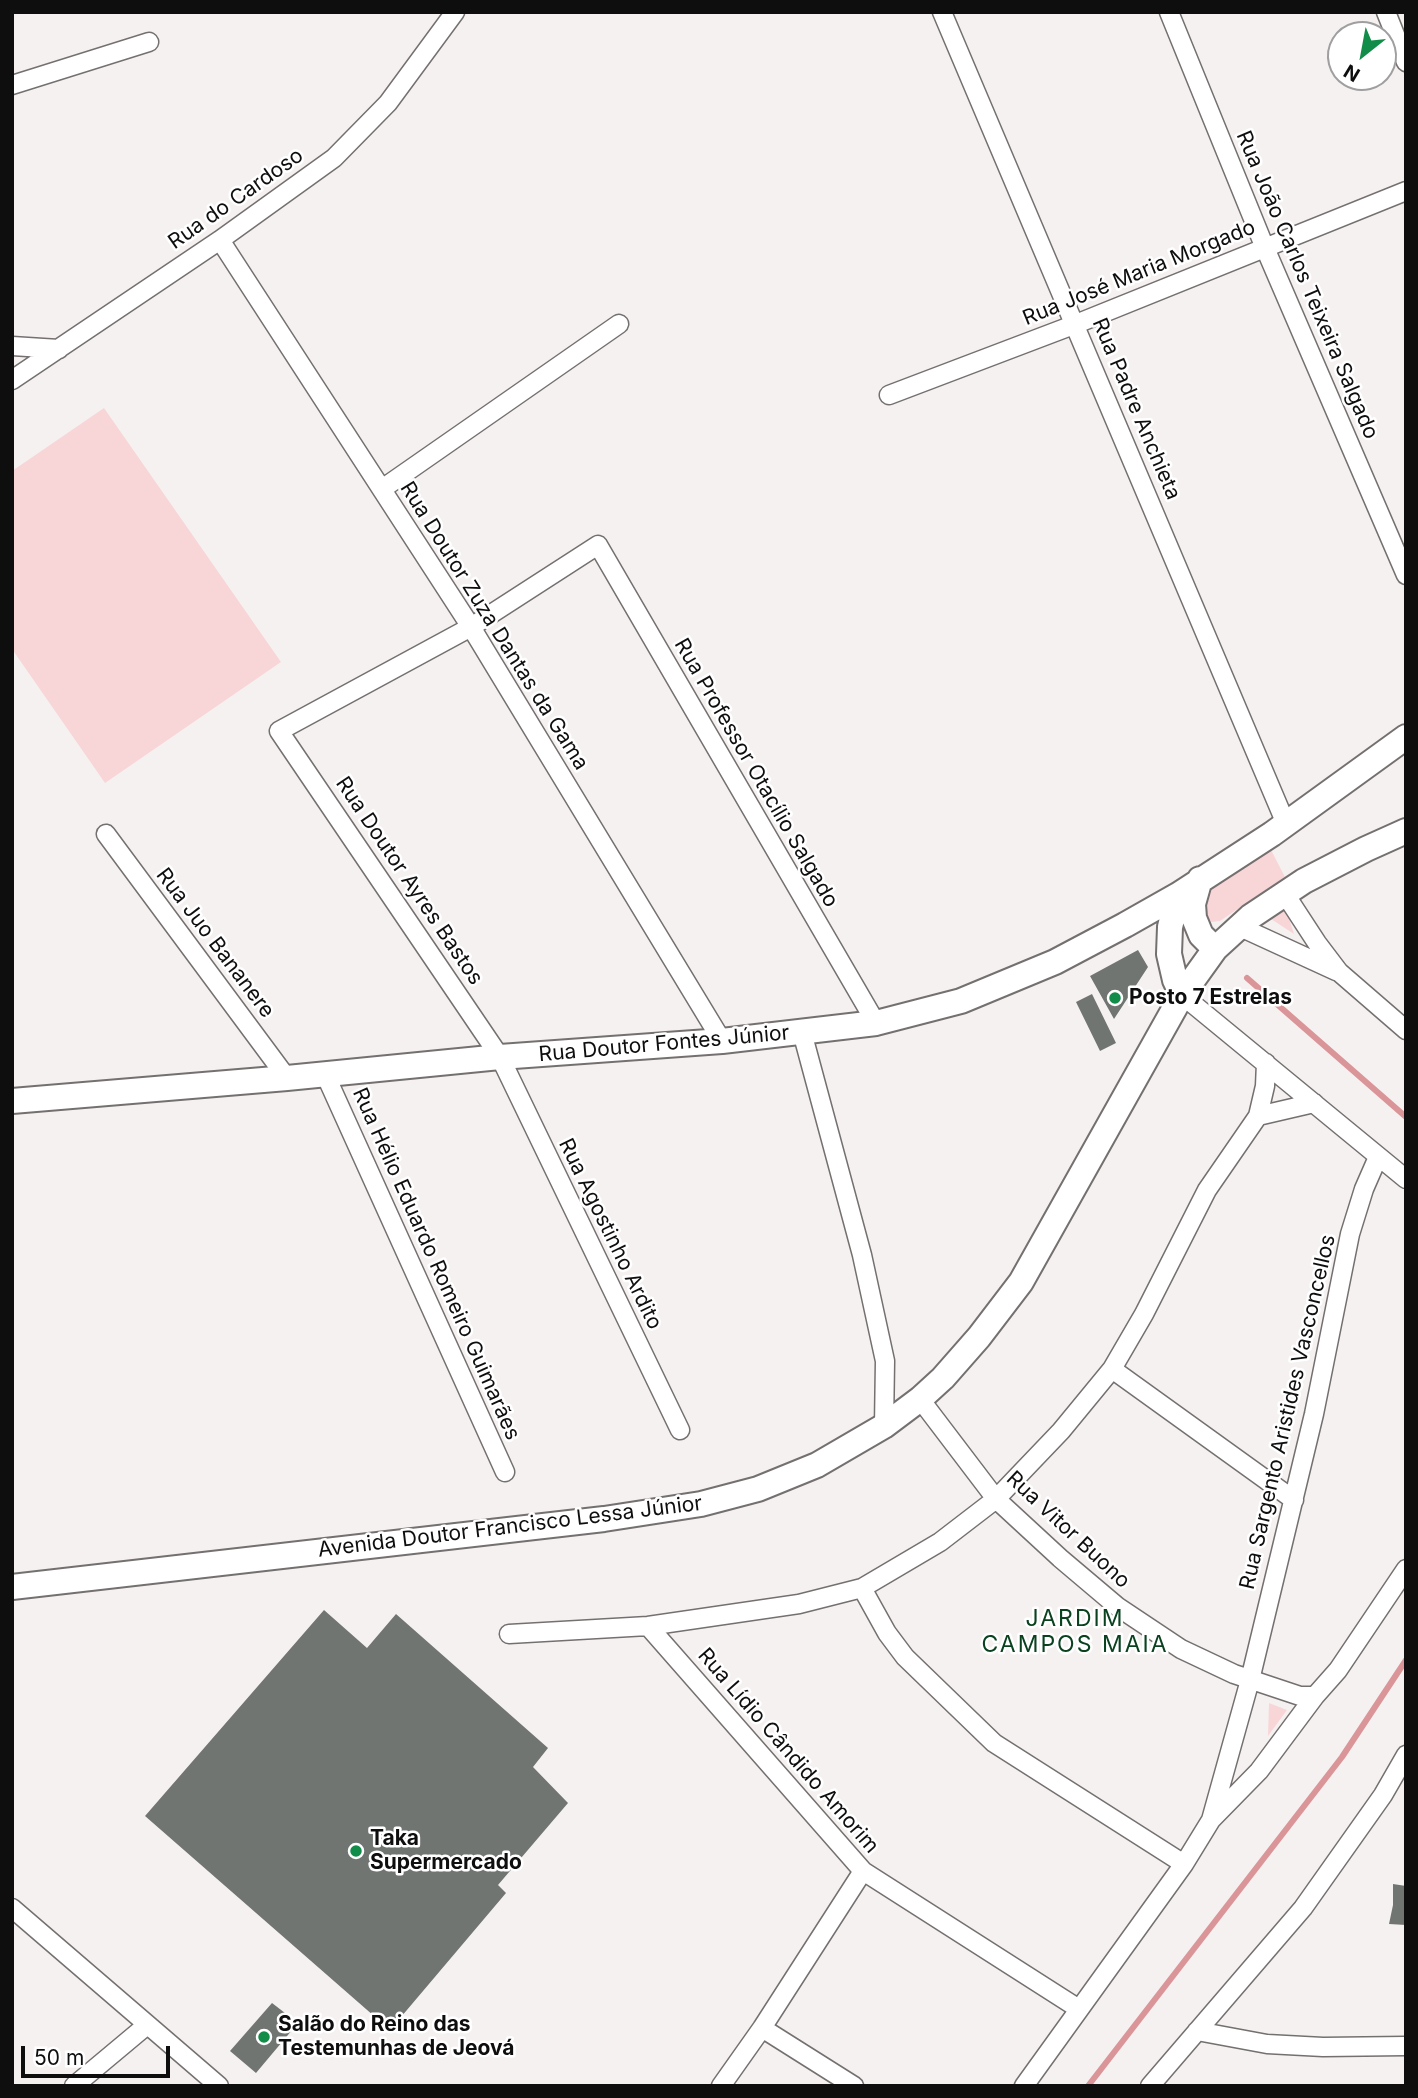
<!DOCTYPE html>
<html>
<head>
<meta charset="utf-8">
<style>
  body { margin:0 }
  #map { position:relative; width:1418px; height:2098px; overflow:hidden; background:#f6f1f1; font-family:Inter,sans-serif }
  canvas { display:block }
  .frame { position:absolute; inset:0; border:14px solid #0f0e0e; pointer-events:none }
  .north { position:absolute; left:1327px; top:21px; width:70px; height:70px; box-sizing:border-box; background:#fff; border:2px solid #9f9f9f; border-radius:50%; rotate:211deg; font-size:19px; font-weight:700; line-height:28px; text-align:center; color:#0f0e0e }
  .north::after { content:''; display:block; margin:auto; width:24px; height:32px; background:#118d49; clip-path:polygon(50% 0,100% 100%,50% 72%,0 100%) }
  .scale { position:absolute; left:21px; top:2046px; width:149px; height:32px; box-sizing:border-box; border:4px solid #0f0e0e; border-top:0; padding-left:9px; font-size:21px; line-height:24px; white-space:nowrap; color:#0f0e0e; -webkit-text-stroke:5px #fff; paint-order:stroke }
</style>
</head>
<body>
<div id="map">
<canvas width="1418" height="2098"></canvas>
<div class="frame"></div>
<div class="north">N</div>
<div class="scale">50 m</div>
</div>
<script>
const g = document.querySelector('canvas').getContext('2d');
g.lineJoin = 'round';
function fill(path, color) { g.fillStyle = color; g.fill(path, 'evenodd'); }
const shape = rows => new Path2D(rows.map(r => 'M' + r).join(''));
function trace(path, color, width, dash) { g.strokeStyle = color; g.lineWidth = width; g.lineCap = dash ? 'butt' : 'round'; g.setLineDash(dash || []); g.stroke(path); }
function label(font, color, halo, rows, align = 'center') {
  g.font = font + ' Inter,sans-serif'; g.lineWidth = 5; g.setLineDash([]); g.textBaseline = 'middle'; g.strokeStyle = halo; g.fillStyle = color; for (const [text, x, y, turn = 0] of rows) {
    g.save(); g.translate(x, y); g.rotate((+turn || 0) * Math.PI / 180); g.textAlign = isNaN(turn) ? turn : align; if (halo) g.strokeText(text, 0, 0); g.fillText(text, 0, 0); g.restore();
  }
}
const green = shape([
  [104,408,281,662,105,783,12,649,12,471],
  [1269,846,1285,877,1220,921,1211,922,1204,917,1206,891],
  [1286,909,1294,934,1271,919],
  [1269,1703,1287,1710,1268,1736]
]);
const stream = shape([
  [1247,978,1406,1117],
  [1088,2086,1342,1757,1406,1660]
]);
const building = shape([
  [1138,950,1148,967,1114,1019,1090,976],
  [1092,994,1116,1043,1100,1051,1076,1002],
  [324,1610,367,1648,396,1614,548,1748,533,1767,568,1803,498,1885,506,1893,390,2030,145,1816],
  [1393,1884,1406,1886,1406,1925,1389,1924,1393,1905],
  [272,2003,298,2023,256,2073,230,2051]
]);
const street = shape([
  [942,12,1286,824],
  [1169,12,1265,248,1406,575],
  [1386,12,1406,62],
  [12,85,149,42],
  [220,240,471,627,722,1041],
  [12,346,59,349],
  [12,380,220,240,334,158,388,103,455,12],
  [889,395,1076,324,1406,191],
  [382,489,619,324],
  [106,834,287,1078],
  [1285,894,1317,943,1339,972,1406,1030],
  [1238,926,1336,971],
  [1182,995,1406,1179],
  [802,1032,862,1255,885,1361,884,1426],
  [325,1074,505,1472],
  [1258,1116,1314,1103],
  [1112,1369,1294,1500],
  [920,1399,996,1499,1060,1558,1118,1607,1181,1649,1234,1674,1300,1696,1315,1696],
  [680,1430,500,1057,279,731,471,627,598,545,876,1023],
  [862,1588,887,1633,905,1657,994,1743,1184,1864],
  [648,1626,863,1871,1079,2009],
  [509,1634,648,1626,799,1604,862,1588,940,1542,996,1499,1061,1431,1112,1369,1144,1314,1207,1190,1258,1116,1265,1086,1266,1063],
  [1211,1820,1250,1680,1314,1414,1350,1234,1364,1189,1378,1157],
  [12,1908,219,2086],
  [762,2028,854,2086],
  [1197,2031,1267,2044,1323,2047,1406,2046],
  [74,2086,147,2025],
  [721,2086,762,2028,863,1871],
  [1024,2086,1184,1864,1211,1820,1259,1771,1315,1696,1338,1670,1406,1569],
  [1150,2086,1303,1908,1383,1795,1406,1755]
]);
const secondary = shape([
  [1200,879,1193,904,1194,918,1201,935,1215,949],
  [1178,895,1170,927,1169,954,1175,980,1182,995],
  [12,1101,287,1078,500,1057,722,1041,876,1023,961,1001,1055,962,1125,925,1178,895,1272,834,1406,737],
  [12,1587,604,1519,701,1504,758,1489,817,1465,884,1426,920,1399,943,1378,979,1337,1021,1282,1182,995,1215,949,1250,917,1304,881,1366,849,1406,831]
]);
const markers = [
  [1115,998,7,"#118d49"],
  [356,1851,7,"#118d49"],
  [264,2037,7,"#118d49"]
];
const streetNames = [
  ["Rua do Cardoso",236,199,-35],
  ["Rua José Maria Morgado",1139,273,-22],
  ["Rua João Carlos Teixeira Salgado",1307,285,67],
  ["Rua Padre Anchieta",1136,409,67],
  ["Rua Doutor Zuza Dantas da Gama",494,626,58],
  ["Rua Professor Otacílio Salgado",756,773,60],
  ["Rua Doutor Ayres Bastos",409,881,56],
  ["Rua Juo Bananere",215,943,53],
  ["Rua Doutor Fontes Júnior",664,1044,-5],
  ["Rua Agostinho Ardito",610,1234,64],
  ["Rua Hélio Eduardo Romeiro Guimarães",436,1264,66],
  ["Rua Sargento Aristides Vasconcellos",1288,1412,-77],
  ["Avenida Doutor Francisco Lessa Júnior",510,1527,-7],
  ["Rua Vitor Buono",1068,1530,43],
  ["Rua Lídio Cândido Amorim",788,1751,49]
];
const poiNames = [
  ["Posto 7 Estrelas",1129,998],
  ["Taka",370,1839],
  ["Supermercado",370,1863],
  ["Salão do Reino das",278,2025],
  ["Testemunhas de Jeová",278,2049]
];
const neighbourhoodNames = [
  ["JARDIM",1075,1619],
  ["CAMPOS MAIA",1075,1645]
];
fill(green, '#f8d6d7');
trace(stream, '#da9599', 6);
fill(building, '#717572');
trace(street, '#757070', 21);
trace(secondary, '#757070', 28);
trace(street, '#fff', 18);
trace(secondary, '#fff', 24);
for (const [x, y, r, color] of markers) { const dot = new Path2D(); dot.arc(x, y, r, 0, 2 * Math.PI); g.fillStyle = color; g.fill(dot); trace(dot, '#fff', 2.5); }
label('21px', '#0f0e0e', '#fff', streetNames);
label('bold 21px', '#0f0e0e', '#fff', poiNames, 'left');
g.letterSpacing = '2px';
label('23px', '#0a4220', '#fff', neighbourhoodNames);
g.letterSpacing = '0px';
</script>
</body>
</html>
